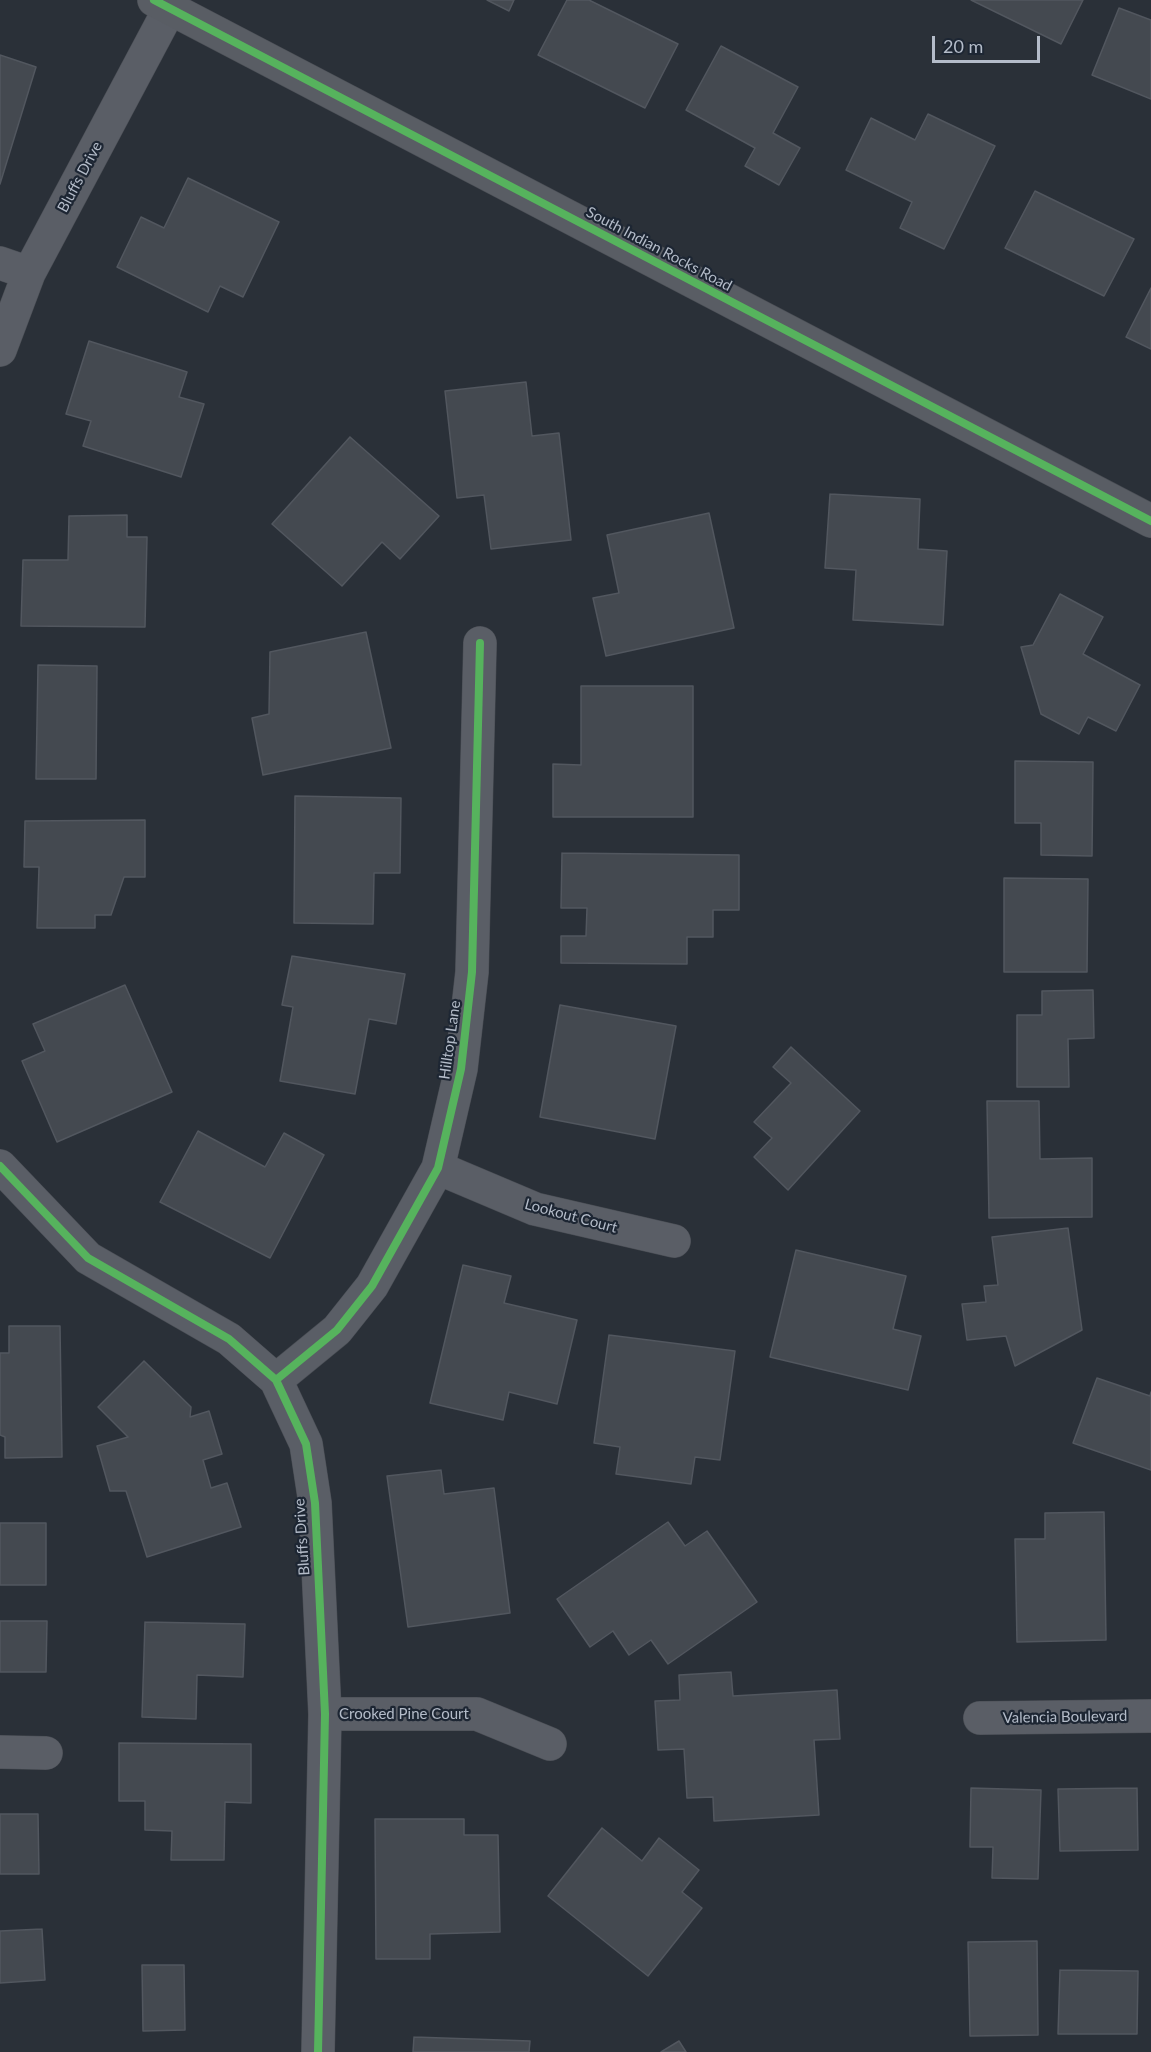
<!DOCTYPE html>
<html>
<head>
<meta charset="utf-8">
<style>
  body { margin:0 }
  #map { position:relative; width:1151px; height:2052px; overflow:hidden; background:#2a3038; font-family:Lato,sans-serif }
  canvas { display:block }
  .scale { position:absolute; left:932px; top:36px; width:108px; height:27px; box-sizing:border-box; border:3px solid #b4bcc9; border-top:0; padding-left:8px; font-size:18px; line-height:21px; white-space:nowrap; color:#b4bcc9; -webkit-text-stroke:4px #1d2633; paint-order:stroke }
</style>
</head>
<body>
<div id="map">
<canvas width="1151" height="2052"></canvas>
<div class="scale">20 m</div>
</div>
<script>
const g = document.querySelector('canvas').getContext('2d');
g.lineJoin = 'round';
function fill(path, color) { g.fillStyle = color; g.fill(path, 'evenodd'); }
const shape = rows => new Path2D(rows.map(r => 'M' + r).join(''));
function trace(path, color, width, dash) { g.strokeStyle = color; g.lineWidth = width; g.lineCap = dash ? 'butt' : 'round'; g.setLineDash(dash || []); g.stroke(path); }
function label(font, color, halo, rows, align = 'center') {
  g.font = font + ' Lato,sans-serif'; g.lineWidth = 4.5; g.setLineDash([]); g.textBaseline = 'middle'; g.strokeStyle = halo; g.fillStyle = color; for (const [text, x, y, turn = 0] of rows) {
    g.save(); g.translate(x, y); g.rotate((+turn || 0) * Math.PI / 180); g.textAlign = isNaN(turn) ? turn : align; if (halo) g.strokeText(text, 0, 0); g.fillText(text, 0, 0); g.restore();
  }
}
const building = shape([
  [487,0,514,0,509,11,487,0],
  [567,0,589,0,678,44,645,108,538,55,567,0],
  [971,0,1083,0,1061,44,971,0],
  [1119,8,1151,20,1151,99,1092,75,1119,8],
  [721,46,798,87,773,133,800,148,779,185,745,166,755,148,686,110,721,46],
  [0,55,36,67,0,184,0,55],
  [928,114,995,146,944,249,900,228,912,202,846,170,871,118,915,140,928,114],
  [188,178,279,222,243,297,220,286,208,312,117,267,141,217,164,228,188,178],
  [1035,191,1134,239,1104,296,1005,248,1035,191],
  [1151,288,1151,349,1126,337,1151,288],
  [89,341,187,372,179,397,204,404,181,477,83,446,91,421,66,414,89,341],
  [526,382,532,436,559,433,571,540,491,549,484,495,457,498,445,391,526,382],
  [350,437,439,516,400,559,382,542,342,586,272,524,350,437],
  [830,494,920,499,918,549,947,551,943,625,853,620,856,570,825,568,830,494],
  [709,513,734,628,606,656,593,598,619,593,607,535,709,513],
  [127,515,127,537,147,537,145,627,21,626,23,560,68,560,69,516,127,515],
  [1060,594,1103,617,1083,654,1140,685,1116,731,1088,717,1079,734,1041,714,1021,647,1033,645,1060,594],
  [366,632,391,748,263,775,252,718,269,714,270,652,366,632],
  [38,665,97,666,96,779,36,779,38,665],
  [581,686,693,686,693,817,553,817,553,764,581,765,581,686],
  [1015,761,1093,762,1092,856,1041,855,1041,823,1015,823,1015,761],
  [295,796,401,798,400,873,374,873,373,924,294,923,295,796],
  [145,820,145,877,124,877,111,915,95,915,95,928,37,928,39,867,24,867,25,821,145,820],
  [562,853,739,855,739,910,713,910,713,937,687,937,687,964,561,963,561,936,586,936,587,908,561,908,562,853],
  [1004,878,1088,879,1087,972,1004,972,1004,878],
  [292,956,405,974,396,1024,369,1019,355,1094,280,1081,293,1007,282,1005,292,956],
  [125,985,172,1092,57,1142,22,1061,45,1051,33,1024,125,985],
  [1093,990,1094,1038,1068,1039,1069,1087,1017,1087,1017,1015,1042,1015,1042,991,1093,990],
  [560,1005,676,1026,655,1139,540,1117,560,1005],
  [791,1047,860,1111,788,1190,754,1157,772,1138,754,1122,791,1083,773,1067,791,1047],
  [987,1101,1039,1101,1040,1159,1092,1158,1092,1217,989,1218,987,1101],
  [198,1131,265,1167,284,1133,324,1155,270,1258,160,1202,198,1131],
  [1068,1228,1082,1330,1015,1366,1006,1336,967,1340,962,1304,986,1302,984,1286,998,1285,992,1237,1068,1228],
  [796,1250,906,1276,893,1329,921,1336,908,1390,770,1357,796,1250],
  [463,1265,511,1276,504,1303,577,1320,557,1404,509,1392,503,1420,430,1403,463,1265],
  [9,1326,60,1326,62,1457,5,1458,5,1437,0,1435,0,1353,9,1353,9,1326],
  [609,1335,735,1351,720,1460,695,1457,691,1484,616,1474,620,1447,594,1443,609,1335],
  [144,1361,191,1407,190,1417,209,1411,222,1454,203,1460,211,1488,227,1483,241,1527,147,1557,126,1491,110,1491,97,1446,128,1437,98,1407,144,1361],
  [1097,1378,1150,1396,1151,1392,1151,1470,1073,1443,1097,1378],
  [441,1470,444,1494,494,1488,510,1613,408,1627,387,1476,441,1470],
  [1104,1512,1106,1640,1017,1642,1015,1539,1045,1539,1045,1513,1104,1512],
  [668,1522,685,1546,707,1531,757,1602,668,1664,651,1640,629,1655,613,1631,590,1647,557,1599,668,1522],
  [0,1523,46,1523,46,1585,0,1585,0,1523],
  [0,1621,47,1621,46,1672,0,1672,0,1621],
  [145,1622,245,1624,243,1677,197,1675,196,1719,142,1717,145,1622],
  [731,1672,733,1696,837,1690,840,1739,814,1740,819,1815,714,1821,713,1797,687,1798,684,1749,658,1750,655,1701,680,1700,679,1675,731,1672],
  [119,1743,251,1744,251,1803,225,1802,224,1860,171,1860,172,1831,145,1830,145,1801,119,1801,119,1743],
  [971,1788,1041,1790,1038,1879,992,1878,993,1847,970,1847,971,1788],
  [1137,1788,1138,1850,1060,1851,1058,1789,1137,1788],
  [0,1814,38,1814,39,1874,0,1874,0,1814],
  [375,1819,464,1819,464,1835,498,1835,500,1932,430,1934,430,1959,376,1959,375,1819],
  [602,1828,642,1861,659,1838,699,1870,682,1892,702,1908,648,1976,548,1896,602,1828],
  [42,1929,45,1980,0,1983,0,1931,42,1929],
  [1037,1941,1038,2035,970,2036,968,1942,1037,1941],
  [142,1965,184,1965,185,2030,143,2031,142,1965],
  [1060,1970,1138,1971,1137,2034,1058,2034,1060,1970],
  [414,2037,530,2041,529,2052,413,2052,414,2037],
  [679,2041,686,2052,661,2052,679,2041]
]);
const street = shape([
  [0,263,29,273],
  [0,350,29,273,170,8],
  [0,1166,88,1258,229,1339,276,1380,306,1444,315,1503,325,1714,318,2052],
  [438,1168,535,1209,674,1241],
  [276,1380,337,1330,372,1286,438,1168,461,1069,472,972,480,643],
  [325,1714,477,1714,550,1744],
  [980,1718,1151,1716],
  [0,1752,46,1753]
]);
const secondary = shape([
  [154,0,1151,521]
]);
const cycleway = shape([
  [154,0,1151,521],
  [0,1166,88,1258,229,1339,276,1380,306,1444,315,1503,325,1714,318,2052],
  [276,1380,337,1330,372,1286,438,1168,461,1069,472,972,480,643]
]);
const streetNames = [
  ["Bluffs Drive",80,177,-62],
  ["South Indian Rocks Road",659,249,28],
  ["Hilltop Lane",450,1040,-82],
  ["Lookout Court",571,1216,15],
  ["Bluffs Drive",302,1537,-94],
  ["Crooked Pine Court",404,1714],
  ["Valencia Boulevard",1065,1717,-1]
];
fill(building, '#444950');
trace(building, '#52575f', 1.5);
trace(street, '#484c53', 34);
trace(secondary, '#484c53', 34);
trace(street, '#5a5e66', 33);
trace(secondary, '#595d64', 33);
trace(cycleway, '#56b35d', 8);
label('15px', '#b4bcc9', '#1d2633', streetNames);
</script>
</body>
</html>
